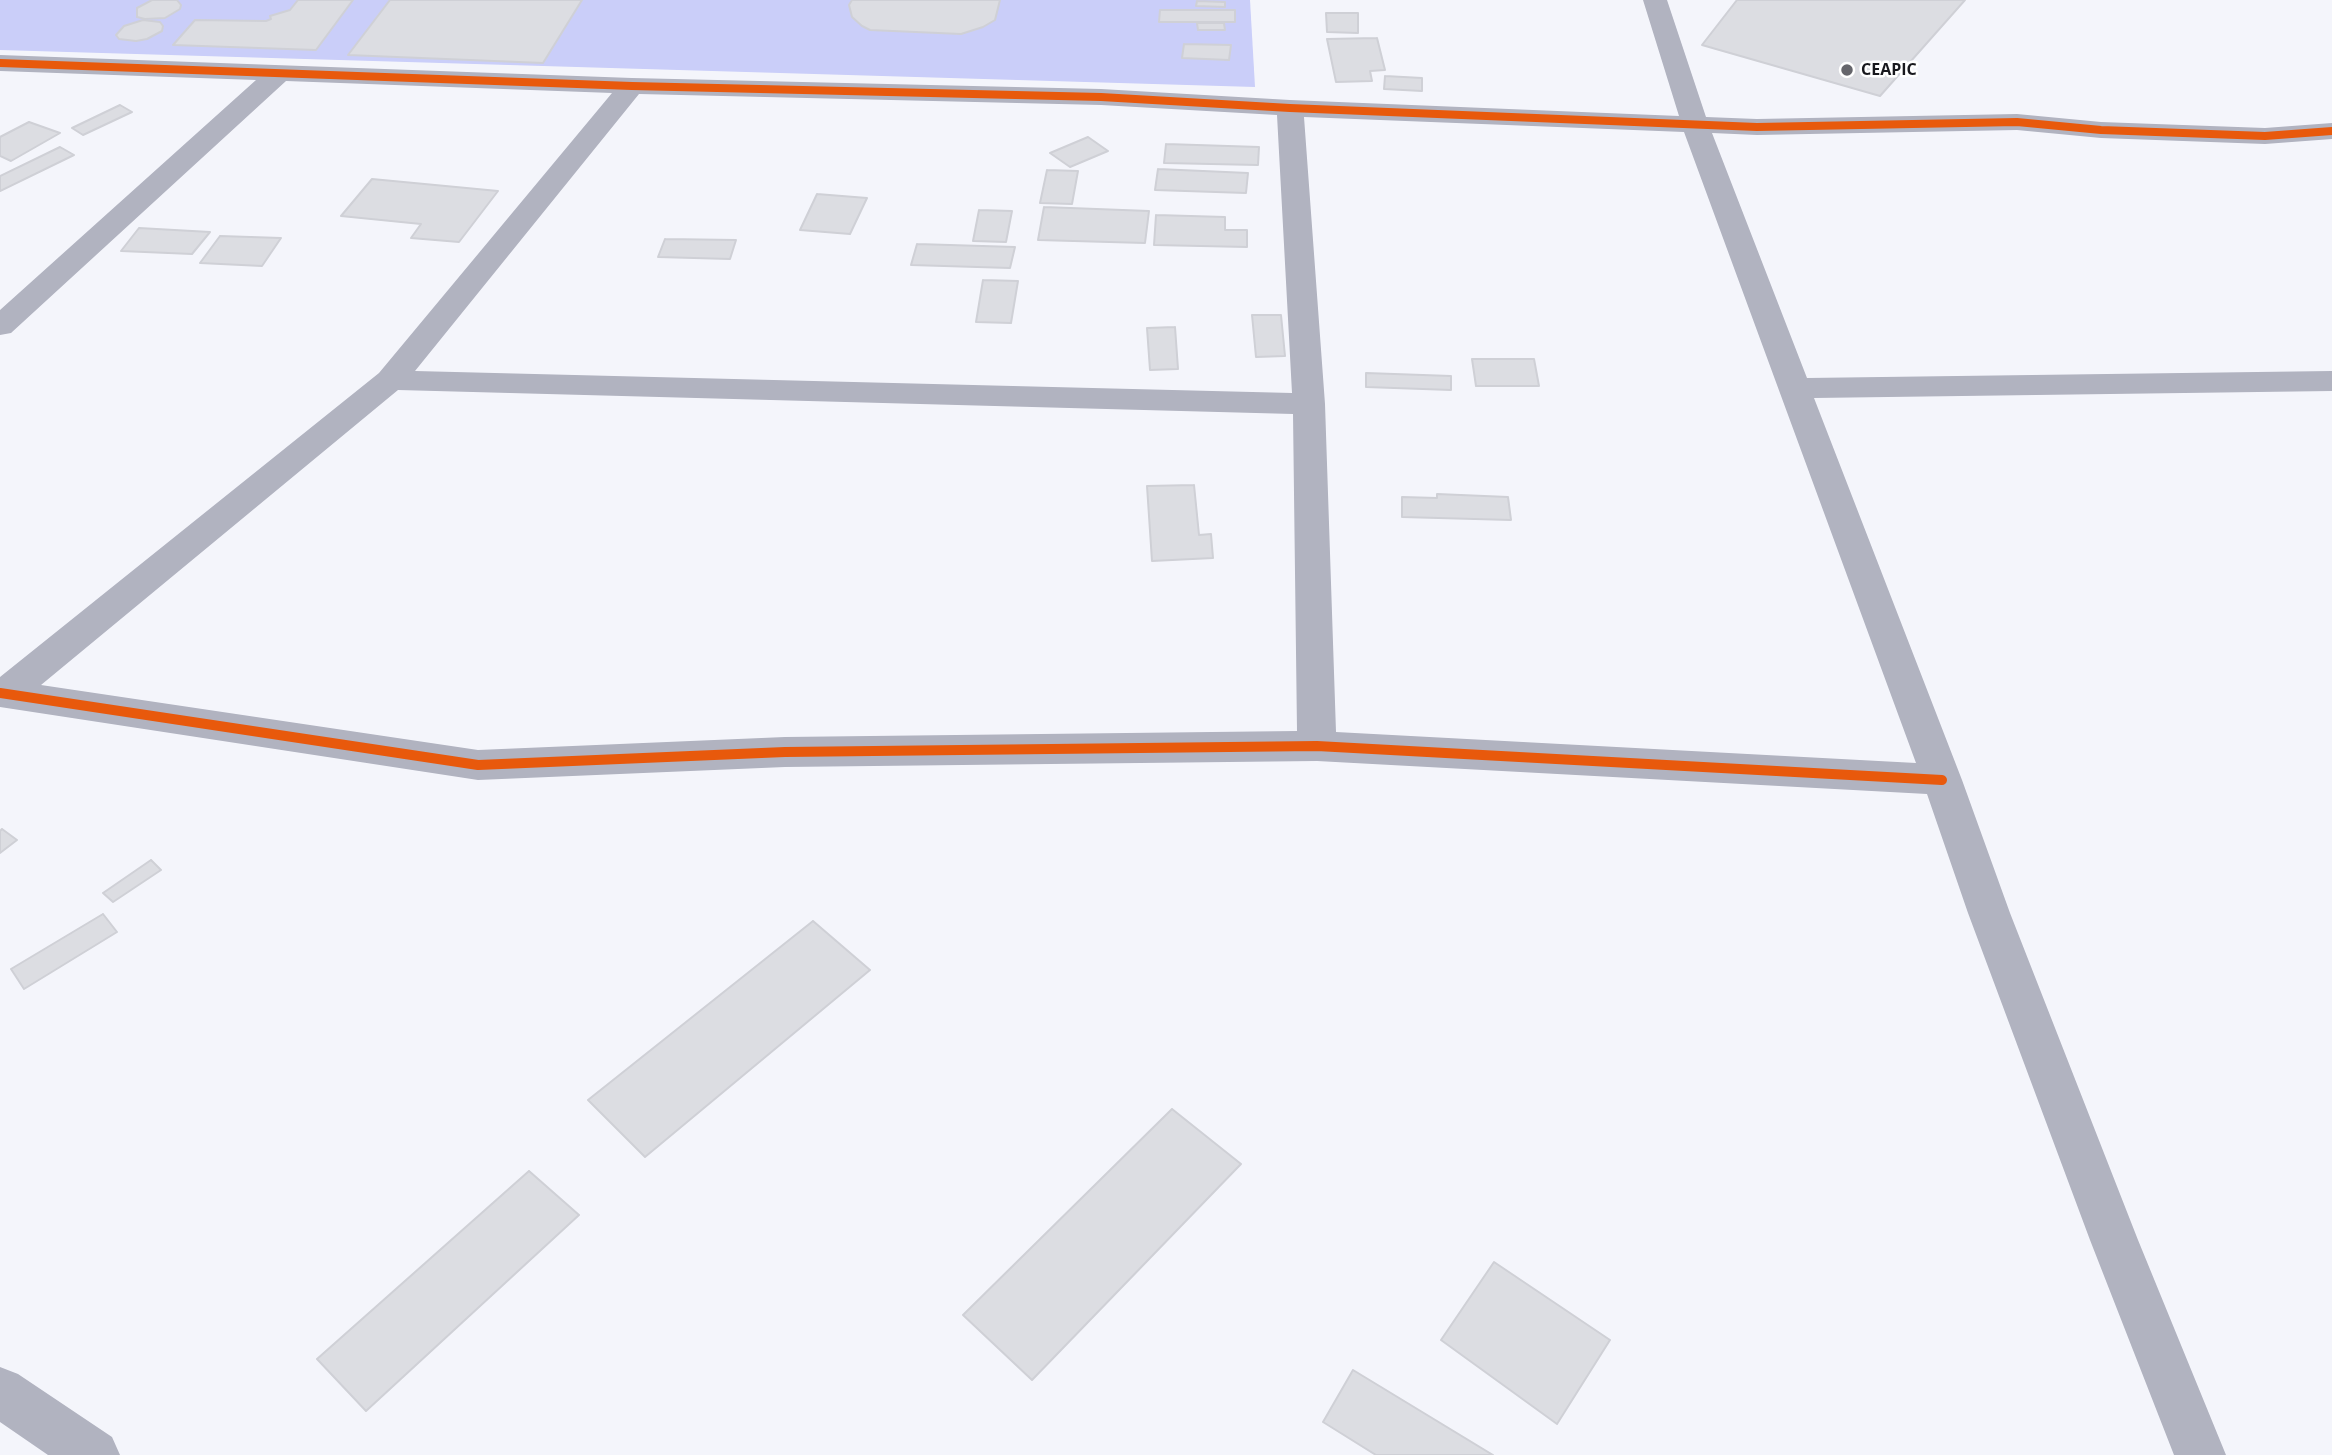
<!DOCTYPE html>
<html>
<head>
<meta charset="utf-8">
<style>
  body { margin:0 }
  canvas { display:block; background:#f4f5fb }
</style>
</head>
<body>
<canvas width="2332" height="1455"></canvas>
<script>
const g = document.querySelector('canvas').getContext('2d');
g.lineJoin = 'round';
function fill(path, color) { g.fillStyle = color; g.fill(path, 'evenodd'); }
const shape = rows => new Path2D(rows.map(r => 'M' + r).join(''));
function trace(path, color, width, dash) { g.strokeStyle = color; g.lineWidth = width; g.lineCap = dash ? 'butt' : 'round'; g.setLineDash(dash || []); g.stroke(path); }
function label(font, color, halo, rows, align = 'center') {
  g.font = font + ' "Open Sans",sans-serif'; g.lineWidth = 5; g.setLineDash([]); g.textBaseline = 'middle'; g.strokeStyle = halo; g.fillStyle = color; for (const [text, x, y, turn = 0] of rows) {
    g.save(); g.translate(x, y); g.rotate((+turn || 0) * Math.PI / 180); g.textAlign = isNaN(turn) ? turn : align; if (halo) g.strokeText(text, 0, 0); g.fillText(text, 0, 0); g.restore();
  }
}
const forest = shape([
  [0,0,1250,0,1255,87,0,50]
]);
const building = shape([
  [152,0,177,0,181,5,180,9,165,18,145,19,137,17,137,8,152,0],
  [298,0,353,0,316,50,173,45,195,20,266,21,271,19,270,16,290,10,298,0],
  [390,0,582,0,543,63,348,55,390,0],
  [852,0,1000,0,995,20,983,27,961,34,870,30,862,26,852,17,849,5,852,0],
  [1737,0,1965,0,1880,96,1702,45,1737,0],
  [1197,1,1225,2,1225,7,1196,6,1197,1],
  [1160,10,1235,10,1235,22,1159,22,1160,10],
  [1326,13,1358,13,1358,33,1327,32,1326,13],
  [143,20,160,22,163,26,162,31,147,39,136,41,119,39,116,35,124,26,143,20],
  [1197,23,1224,23,1225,30,1198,30,1197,23],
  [1377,38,1385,70,1370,71,1372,81,1336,82,1327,39,1377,38],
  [1184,44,1231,45,1229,60,1182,58,1184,44],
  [1385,76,1422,78,1422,91,1384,89,1385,76],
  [120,105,132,112,83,135,72,128,120,105],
  [29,122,60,133,11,161,0,156,0,137,29,122],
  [1088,137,1108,151,1070,167,1050,153,1088,137],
  [1166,144,1259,147,1258,165,1164,163,1166,144],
  [60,147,74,155,0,191,0,176,60,147],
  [1158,169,1248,173,1246,193,1155,190,1158,169],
  [1047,170,1078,171,1072,204,1040,203,1047,170],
  [372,179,498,191,459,242,411,238,421,224,341,216,372,179],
  [817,194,867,198,850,234,800,230,817,194],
  [1044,207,1149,211,1145,243,1038,240,1044,207],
  [979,210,1012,211,1006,242,973,241,979,210],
  [1156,215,1225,217,1225,230,1247,230,1247,247,1154,245,1156,215],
  [139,228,210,232,192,254,121,251,139,228],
  [220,236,281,238,262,266,200,263,220,236],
  [665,239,736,240,730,259,658,257,665,239],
  [917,244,1015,247,1010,268,911,265,917,244],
  [983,280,1018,281,1011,323,976,322,983,280],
  [1252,315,1281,315,1285,356,1256,357,1252,315],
  [1175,327,1178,369,1150,370,1147,328,1175,327],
  [1472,359,1534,359,1539,386,1476,386,1472,359],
  [1366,373,1451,376,1451,390,1366,387,1366,373],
  [1194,485,1199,535,1211,534,1213,558,1152,561,1147,486,1194,485],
  [1437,494,1508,497,1511,520,1402,517,1402,497,1437,498,1437,494],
  [2,829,17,840,0,853,0,831,2,829],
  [151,860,161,870,113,902,103,893,151,860],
  [103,914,117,932,24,989,11,969,103,914],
  [813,921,870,970,645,1157,588,1100,813,921],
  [1172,1109,1241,1164,1032,1380,963,1315,1172,1109],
  [529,1171,579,1215,366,1411,317,1359,529,1171],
  [1494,1262,1610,1340,1557,1424,1441,1340,1494,1262],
  [1353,1370,1493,1455,1376,1455,1323,1422,1353,1370]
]);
const minor = shape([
  [1643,0,1667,0,1706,117,1757,119,2017,114,2101,122,2265,128,2332,123,2332,139,2265,144,2101,138,2017,130,1757,135,1712,133,1807,378,2332,371,2332,391,1814,398,1962,780,2010,913,2138,1240,2226,1455,2174,1455,2090,1240,1968,913,1927,794,1317,761,785,767,478,780,0,707,0,677,379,373,612,93,286,81,11,333,0,335,0,310,256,80,0,71,0,55,632,78,1101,89,1290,100,1679,116,1643,0],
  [639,94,1101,105,1277,115,1292,393,415,371,639,94],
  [1304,117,1684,132,1916,763,1336,732,1325,404,1304,117],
  [398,390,1293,414,1297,731,785,737,478,750,41,685,398,390],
  [0,1367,18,1374,112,1437,120,1455,48,1455,0,1422,0,1367]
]);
const cyclewayFar1 = shape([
  [0,63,632,86,1101,97,1290,108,1757,127,2017,122,2101,130,2265,136,2332,131]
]);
const cycleway = shape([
  [0,693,478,765,785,752,1317,746,1942,780]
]);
const markers = [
  [1847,70,7,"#65656b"]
];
const farPoinames = [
  ["CEAPIC",1861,70]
];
fill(forest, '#cacef9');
fill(building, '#dcdde2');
trace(building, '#cfd0d6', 2);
fill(minor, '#b1b3c0');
trace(cyclewayFar1, '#e8590c', 8);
trace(cycleway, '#e8590c', 10);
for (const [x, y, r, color] of markers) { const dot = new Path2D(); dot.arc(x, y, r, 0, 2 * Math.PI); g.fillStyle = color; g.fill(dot); trace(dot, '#fff', 2.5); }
label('bold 16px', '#18181d', '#fff', farPoinames, 'left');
</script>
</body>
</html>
